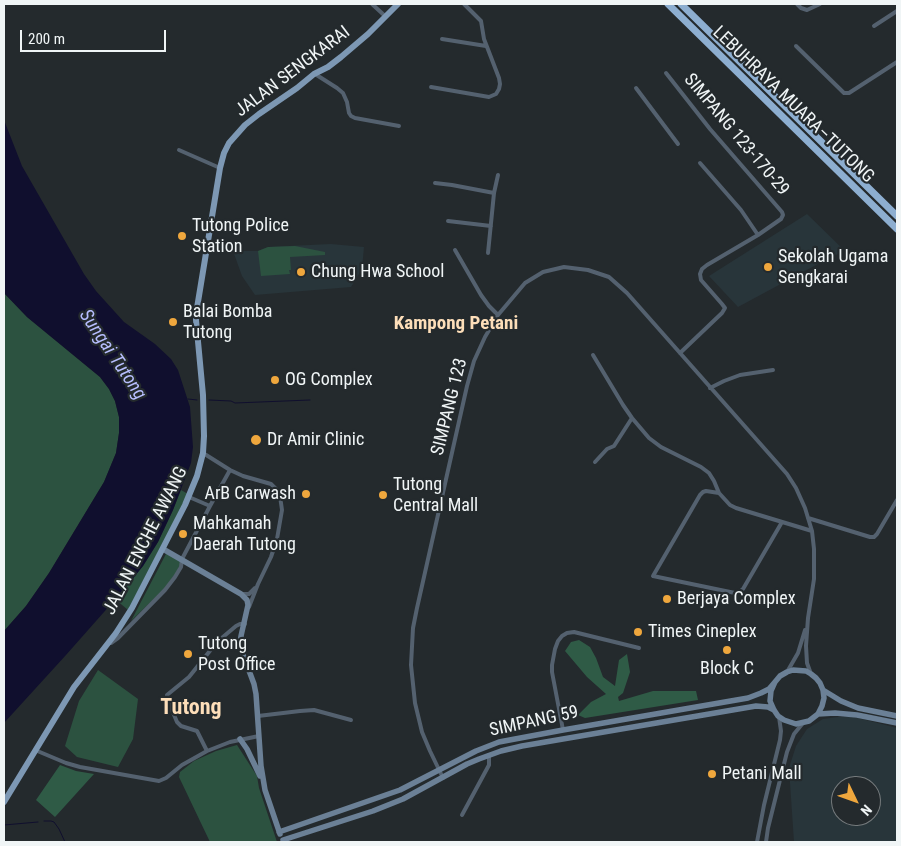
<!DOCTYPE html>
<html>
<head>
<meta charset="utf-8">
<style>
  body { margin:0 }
  #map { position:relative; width:901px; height:846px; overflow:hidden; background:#242a2d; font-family:"Roboto Condensed",sans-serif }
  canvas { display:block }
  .frame { position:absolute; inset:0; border:5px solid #f0f5f6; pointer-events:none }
  .north { position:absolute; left:831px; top:776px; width:50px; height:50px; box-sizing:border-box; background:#242a2d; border:1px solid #767b7d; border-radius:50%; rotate:132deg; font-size:14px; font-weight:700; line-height:20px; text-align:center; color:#f0f5f6 }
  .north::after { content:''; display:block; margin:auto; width:18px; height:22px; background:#efa73d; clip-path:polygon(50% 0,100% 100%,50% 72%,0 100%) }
  .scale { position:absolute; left:20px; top:30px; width:146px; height:22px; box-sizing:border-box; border:2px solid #f0f5f6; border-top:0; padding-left:6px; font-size:15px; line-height:18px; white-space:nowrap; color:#f0f5f6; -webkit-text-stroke:4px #242a2d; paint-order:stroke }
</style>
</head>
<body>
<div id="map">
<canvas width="901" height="846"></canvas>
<div class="frame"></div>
<div class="north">N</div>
<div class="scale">200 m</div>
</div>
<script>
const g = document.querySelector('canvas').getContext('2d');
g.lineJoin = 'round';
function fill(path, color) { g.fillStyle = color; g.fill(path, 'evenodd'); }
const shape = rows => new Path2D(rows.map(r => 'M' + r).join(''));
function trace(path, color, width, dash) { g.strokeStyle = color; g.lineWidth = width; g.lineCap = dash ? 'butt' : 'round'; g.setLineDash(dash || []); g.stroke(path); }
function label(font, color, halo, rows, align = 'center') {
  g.font = font + ' "Roboto Condensed",sans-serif'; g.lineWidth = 4.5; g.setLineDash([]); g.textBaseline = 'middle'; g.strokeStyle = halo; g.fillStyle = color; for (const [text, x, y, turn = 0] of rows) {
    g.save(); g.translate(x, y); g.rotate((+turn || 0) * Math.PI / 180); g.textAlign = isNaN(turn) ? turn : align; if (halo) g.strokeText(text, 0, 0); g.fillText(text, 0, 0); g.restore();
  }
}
const built = shape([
  [807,214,845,251,829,258,738,307,709,276],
  [331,244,364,247,362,269,351,287,255,295,242,276,233,251,258,251,268,247],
  [838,717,854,717,897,728,897,842,794,842,789,768,796,746,807,729,823,719],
  [841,786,871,786,871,816,841,816]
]);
const green = shape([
  [295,246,325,252,325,255,290,257,291,270,289,270,290,274,261,276,258,251,268,247],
  [4,293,27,317,100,377,109,389,115,401,119,417,119,433,116,453,104,482,49,573,26,606,4,631],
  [181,490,188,494,128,610,115,599,143,566,158,542,173,510],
  [167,552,182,561,176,573,165,588,131,621],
  [98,670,138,699,133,739,118,767,77,757,65,746,79,701],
  [237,745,257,776,259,788,277,842,210,842,179,777,180,772,194,761,216,751]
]);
const forest = shape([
  [579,640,590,647,596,658,603,677,615,686,619,660,627,654,630,672,623,693,618,697,619,701,653,691,696,691,698,700,585,718,578,715,591,702,606,694,587,677,565,651,571,642],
  [60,765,76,771,94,774,55,817,36,800]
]);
const water = shape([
  [4,120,22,166,84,274,96,291,124,322,155,344,171,359,178,370,190,407,193,447,191,463,173,510,158,542,143,566,127,586,66,655,4,723,4,631,26,606,49,573,104,482,116,453,119,433,119,417,115,401,109,389,100,377,27,317,4,293]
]);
const stream = shape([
  [188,399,197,400],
  [209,400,231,401,235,403,310,400],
  [44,821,51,821,54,822,59,829,65,842],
  [4,825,38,822]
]);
const street = shape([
  [372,4,385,16],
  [797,4,801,8,807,10,820,4],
  [874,26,897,11],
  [442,39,486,46],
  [796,46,844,93,849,93,897,62],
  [666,73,710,129,782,212,783,215,781,219,758,235,707,265,702,269,700,274,701,280,722,304,725,308,722,313,680,353],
  [315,74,337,88,343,93,347,102,349,113,351,116,355,118,399,126],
  [431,87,489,97,496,94,499,89,500,84,499,78,484,39,481,21,464,4],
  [636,88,678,144],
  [179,150,220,168],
  [700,163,741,210,758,235],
  [435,183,452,185,494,193],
  [448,221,491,226],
  [455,250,481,295,489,306,498,315],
  [488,253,494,193,498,175],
  [593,355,623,405,632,418,649,438,661,447,701,467,709,473,714,481,719,493,730,505,736,508,812,531],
  [710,388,724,381,740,375,773,370],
  [203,453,230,470,243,476,271,484,276,489,280,496,282,510,277,539,271,557,258,584,249,607],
  [595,462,607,449,614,446,632,418],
  [719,493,706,491,703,492,700,495,653,576,735,593,739,592,743,589,782,522],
  [189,497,210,506],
  [808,518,870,537,874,537,877,534,897,500],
  [242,594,249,594,255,588],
  [111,643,118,638,165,590,175,577,181,567,182,559,210,506,230,470],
  [787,672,798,653,805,630],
  [258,716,300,711,314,710,351,720],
  [563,730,552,672,552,665,555,649,558,641,562,636,567,633,574,632,639,648],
  [35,750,66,763,80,767,159,781,166,778,182,765,207,751,230,742,259,736],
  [207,751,197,731,181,726,177,722,167,698,167,695,189,677,217,642,236,626,240,624,245,624],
  [443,778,430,751,422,732,415,703,411,665,413,628,417,608,467,386,474,361,485,337,498,315,525,283,543,272,564,267,588,270,609,277,627,293,787,474,796,488,805,508,812,531,814,549,814,579,808,618,806,646,807,663,811,674],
  [462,815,489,765,489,755],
  [757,842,764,805,780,740,781,731,779,717],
  [766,842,768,828,787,752,794,734,803,723]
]);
const secondary = shape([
  [163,549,241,594,247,600,248,605,241,636,240,644,241,649,254,684,256,694,261,766,265,790,280,834],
  [823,690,841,701,858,708,897,716],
  [818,714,835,713,857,715,897,723],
  [240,739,247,749,260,776],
  [279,832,400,790,476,751,499,742,563,730,748,698,761,693,769,689,775,682,780,676,787,672,793,670,806,671,811,674,816,678,820,683,823,690,824,698,822,706,818,714,809,721,796,724,784,720,778,716,774,710,770,701,771,691,775,682],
  [283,840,373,811,403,799,467,764,479,759,501,751,522,746,756,706,768,707,774,710]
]);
const primary = shape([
  [4,802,74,687,116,633,132,608,185,505,197,476,203,453,204,436,203,395,196,320,197,308,220,168,224,153,229,143,245,125,259,114,297,88,314,74,328,67,341,57,368,34,398,4]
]);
const highway = shape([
  [668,4,897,229],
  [681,4,897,216]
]);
const markers = [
  [182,236,5,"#efa73d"],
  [768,267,5,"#efa73d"],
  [301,272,5,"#efa73d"],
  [173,322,5,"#efa73d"],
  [275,380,5,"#efa73d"],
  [256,440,6,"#efa73d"],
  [306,494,5,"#efa73d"],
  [383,495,5,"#efa73d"],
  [183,534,5,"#efa73d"],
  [667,599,5,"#efa73d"],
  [638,632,5,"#efa73d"],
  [727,650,5,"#efa73d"],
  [188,654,5,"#efa73d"],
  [712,774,5,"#efa73d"]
];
const streetNames = [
  ["JALAN SENGKARAI",293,72,-37],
  ["LEBUHRAYA MUARA–TUTONG",793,105,44],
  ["SIMPANG 123-170-29",736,135,50],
  ["SIMPANG 123",450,407,-76],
  ["JALAN ENCHE AWANG",146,541,-63],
  ["SIMPANG 59",534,722,-12]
];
const poiNames = [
  ["Tutong Police",192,226],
  ["Station",192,247],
  ["Sekolah Ugama",778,257],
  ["Sengkarai",778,278],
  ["Chung Hwa School",311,272],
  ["Balai Bomba",183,312],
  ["Tutong",183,333],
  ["OG Complex",285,380],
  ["Dr Amir Clinic",267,440],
  ["Tutong",393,485],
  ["Central Mall",393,506],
  ["ArB Carwash",296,494,"right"],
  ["Mahkamah",193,524],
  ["Daerah Tutong",193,545],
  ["Berjaya Complex",677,599],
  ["Times Cineplex",648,632],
  ["Tutong",198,644],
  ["Post Office",198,665],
  ["Block C",727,669,"center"],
  ["Petani Mall",722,774]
];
const neighbourhoodNames = [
  ["Kampong Petani",456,324]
];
const waterNames = [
  ["Sungai Tutong",112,355,56]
];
const districtNames = [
  ["Tutong",191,708]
];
fill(built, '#28353a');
fill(green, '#2c5240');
fill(forest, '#2f5b46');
fill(water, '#100f2e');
trace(stream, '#100f2e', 1);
trace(street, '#54616f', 4);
trace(secondary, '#6b8096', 5.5);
trace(primary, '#7d98b4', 6);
trace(highway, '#8daed0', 7);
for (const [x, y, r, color] of markers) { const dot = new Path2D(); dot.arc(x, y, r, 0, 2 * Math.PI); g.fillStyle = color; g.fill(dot); trace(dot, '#242a2d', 2); }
label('18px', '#f0f5f6', '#242a2d', streetNames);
label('18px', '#f0f5f6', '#242a2d', poiNames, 'left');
label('bold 19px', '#fddeb9', '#242a2d', neighbourhoodNames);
label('italic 19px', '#b6bdfd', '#242a2d', waterNames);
label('bold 22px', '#fddeb9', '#242a2d', districtNames);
</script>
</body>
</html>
